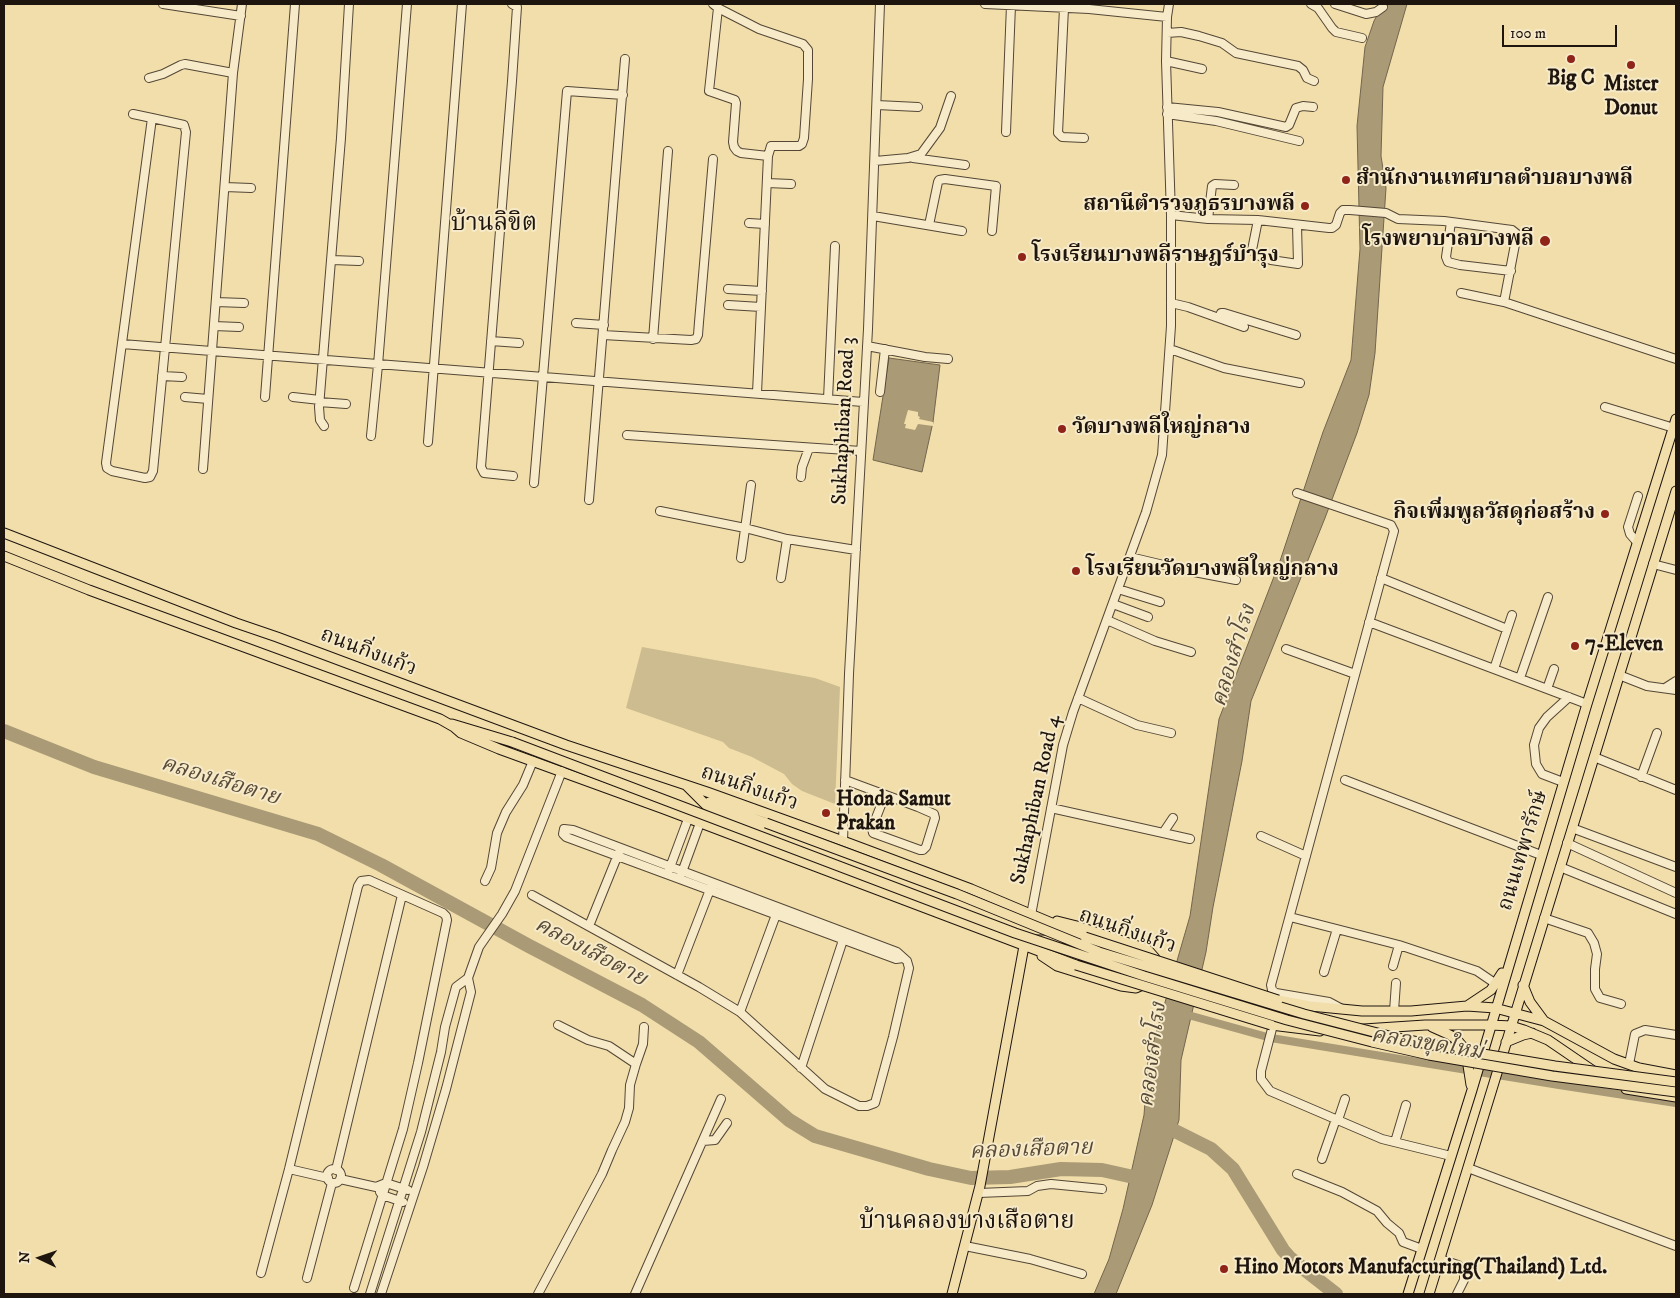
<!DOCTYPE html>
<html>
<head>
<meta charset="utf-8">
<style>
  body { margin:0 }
  #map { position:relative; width:1680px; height:1298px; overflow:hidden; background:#f1deab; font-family:"IM FELL DW Pica",serif }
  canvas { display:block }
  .frame { position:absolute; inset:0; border:5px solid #1f150f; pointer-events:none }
  .north { position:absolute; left:15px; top:1233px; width:50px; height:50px; -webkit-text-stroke:4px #f6eac8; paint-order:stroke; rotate:273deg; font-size:14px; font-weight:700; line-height:20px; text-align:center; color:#1f150f }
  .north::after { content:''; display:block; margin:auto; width:18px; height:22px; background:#1f150f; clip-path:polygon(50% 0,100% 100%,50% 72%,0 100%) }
  .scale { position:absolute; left:1502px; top:25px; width:115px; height:22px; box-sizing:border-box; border:2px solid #1f150f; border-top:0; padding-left:6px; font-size:15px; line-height:18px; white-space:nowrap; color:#1f150f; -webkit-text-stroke:4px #f6eac8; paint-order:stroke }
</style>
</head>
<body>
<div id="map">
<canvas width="1680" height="1298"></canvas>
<div class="frame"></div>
<div class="north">N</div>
<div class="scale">100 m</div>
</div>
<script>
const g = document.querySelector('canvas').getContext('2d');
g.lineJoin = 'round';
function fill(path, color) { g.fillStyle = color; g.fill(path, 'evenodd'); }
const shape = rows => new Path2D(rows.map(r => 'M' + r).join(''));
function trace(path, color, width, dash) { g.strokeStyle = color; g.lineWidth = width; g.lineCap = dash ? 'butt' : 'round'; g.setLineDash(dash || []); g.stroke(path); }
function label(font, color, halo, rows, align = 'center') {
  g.font = font + ' "IM FELL DW Pica","Noto Serif Thai",serif'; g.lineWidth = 4; g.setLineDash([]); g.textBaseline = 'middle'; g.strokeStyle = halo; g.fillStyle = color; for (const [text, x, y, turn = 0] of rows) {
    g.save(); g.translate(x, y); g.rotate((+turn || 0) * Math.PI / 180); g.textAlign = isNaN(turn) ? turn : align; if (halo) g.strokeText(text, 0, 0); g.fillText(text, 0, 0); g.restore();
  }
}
const green = shape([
  [642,647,815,678,840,687,835,804,802,791,792,784,784,774,752,757,729,748,723,742,626,708]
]);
const water = shape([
  [1383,4,1407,4,1383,87,1381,156,1386,188,1375,353,1369,395,1357,433,1325,518,1251,701,1242,761,1213,907,1206,952,1181,1060,1179,1120,1152,1205,1116,1294,1094,1294,1109,1259,1123,1209,1144,1115,1148,1061,1190,916,1219,719,1280,561,1323,432,1351,360,1360,249,1357,126,1365,47,1374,21,1383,4],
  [889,358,940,365,933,422,922,472,873,460,889,358]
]);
const pier = shape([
  [908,410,918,412,918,416,920,417,919,419,933,422,933,426,918,424,915,430,905,428,906,424,904,424]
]);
const canal = shape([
  [1181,1013,1271,1038,1559,1085,1676,1103]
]);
const river = shape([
  [4,731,94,767,318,834,381,865,529,946,642,1005,699,1042,789,1120,815,1136,929,1169,971,1178,1010,1177,1061,1169,1102,1170,1147,1180],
  [1163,1125,1211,1149,1233,1169,1283,1250,1290,1258,1336,1294]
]);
const minor = shape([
  [163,4,241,16],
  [512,4,517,7,512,81,481,467,484,473,513,476],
  [713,4,718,8,759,29,803,44,808,50,808,79,804,138,802,144,799,146,771,146,768,156,757,393],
  [985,4,1089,9,1167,17],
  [1311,4,1318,8,1332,28,1336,32,1362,38],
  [1335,4,1366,14,1376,12,1383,7],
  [718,8,709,91,735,100,736,103,733,142,734,147,737,151,741,153,768,156],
  [1064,8,1058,133,1062,137,1084,138],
  [1167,33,1181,32,1199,36,1222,43,1236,53,1298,66,1303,70,1307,78,1314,81],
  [1166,61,1202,69],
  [149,78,163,74,181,65,185,64,233,73],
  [877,105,918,107],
  [1167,107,1218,112,1286,127,1289,125,1296,108,1303,106,1313,107],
  [133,114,152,118,184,125,186,132,153,471,150,477,145,478,112,471,107,468,106,463,152,118],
  [1167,114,1216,121,1299,141],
  [1006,132,1011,5],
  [913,158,965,165],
  [875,161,908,158,921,154,940,128,951,96],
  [767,183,791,184],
  [225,187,251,188],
  [1171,215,1208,219,1258,220,1329,228,1332,228,1336,225,1340,213,1343,210,1350,210,1386,213,1398,219,1444,221,1512,230,1517,234,1504,302],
  [873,216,962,231],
  [1208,219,1212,186,1215,184,1234,185],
  [1258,220,1252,250,1257,255,1271,260,1298,264,1297,225],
  [1451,222,1446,257,1448,262,1460,265,1511,271],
  [749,223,765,224],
  [929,225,938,182,939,180,945,179,996,186,992,231],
  [332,260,359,261],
  [728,289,762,291],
  [1461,293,1504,302,1676,359],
  [216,302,244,303],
  [1171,303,1188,307,1244,327],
  [728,305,761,307],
  [1219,318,1221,313,1224,313,1296,335],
  [576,323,604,325],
  [214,326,239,327],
  [603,335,691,340,696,339,698,335,699,322,713,159],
  [653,339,668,151],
  [491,341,519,343],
  [122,344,863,402],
  [867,346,925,357,948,359],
  [1170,349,1224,368,1300,383],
  [162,376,182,377],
  [880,392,885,349],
  [185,397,208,399],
  [265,397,295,4],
  [293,397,320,400],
  [828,399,835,246],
  [319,402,346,404],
  [1605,407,1674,428],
  [324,426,320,420,319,407,341,138,349,4],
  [627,435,861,451],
  [371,436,378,365,407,4],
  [428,442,462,4],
  [203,469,233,73,242,4],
  [801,477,802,467,809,448],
  [534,483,567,91,623,95],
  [1297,493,1391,525,1394,531,1271,985,1272,990,1276,993,1329,1002,1342,1009],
  [589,500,625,59],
  [660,511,745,528,787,539,856,550],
  [1637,542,1630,534,1628,527,1638,496],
  [1130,557,1189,571,1236,580],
  [741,558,751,485],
  [1653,564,1676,570],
  [781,578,787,539],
  [1381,578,1507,629],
  [1118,589,1160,602],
  [1113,604,1148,617],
  [1107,620,1155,641,1191,652],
  [1369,622,1587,704],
  [1286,649,1355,674],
  [1494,669,1512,615],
  [1619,675,1647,686,1676,690],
  [1520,678,1548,597],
  [1665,688,1676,681],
  [1547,689,1554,669],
  [1078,698,1137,725,1171,733],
  [1594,757,1676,790],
  [1641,777,1657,733],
  [845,780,918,807,934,814,935,818,926,847,923,850,920,850,873,833,872,828,885,795],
  [1345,780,1541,855],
  [1563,782,1542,774,1536,764,1534,745,1539,728,1547,717,1569,697],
  [1051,808,1190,839],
  [1572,828,1676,867],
  [1163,833,1173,818],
  [1261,836,1306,856],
  [843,841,849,674,868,329,880,4],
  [1567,843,1676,893],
  [1560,867,1676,914],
  [669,870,688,819],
  [681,875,700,823],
  [485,881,491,868,497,833,506,812,523,785,533,761],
  [532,895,699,987,740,1012,825,1089,859,1106,867,1106,875,1103,893,1037,909,968,907,961,897,952,573,830,564,829,563,834,566,837,896,959,903,958],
  [1031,915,1063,745,1073,712,1146,512,1162,455,1171,326,1171,215,1166,61,1167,17,1169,4],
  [1290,917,1399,945,1477,971,1496,984],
  [1544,918,1588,933,1594,943,1597,954,1595,969,1595,989,1600,998,1621,1004],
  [589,926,619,852],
  [1393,966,1399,945],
  [1324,972,1337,929],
  [677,975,711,887],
  [1394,1011,1396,983],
  [740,1012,777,912],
  [1273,1025,1261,1071,1261,1079,1270,1091,1382,1139,1451,1156],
  [636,1064,643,1044,644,1027],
  [1629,1064,1635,1034,1645,1030,1676,1035],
  [801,1068,844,937],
  [1338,1120,1345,1099],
  [703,1141,715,1140,727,1123],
  [1395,1142,1406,1105],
  [1322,1159,1336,1119],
  [1468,1168,1676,1246],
  [289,1169,328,1178],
  '327 1176a7 7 0 1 1 14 0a7 7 0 1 1-14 0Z',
  [336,1170,402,895],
  [1297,1174,1342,1192,1377,1211,1387,1223,1399,1233,1403,1242,1422,1249],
  [340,1179,376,1187,386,1183,408,1190],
  [380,1192,382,1195,403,1202],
  [979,1193,1028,1191,1037,1186,1051,1184,1102,1189],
  [965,1246,1030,1259,1082,1274],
  [1440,1259,1458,1265,1464,1271,1464,1280,1457,1294],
  [261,1273,289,1169,358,886,361,881,369,880,443,913,446,916,447,920,418,1063,403,1129,354,1288],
  [307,1278,332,1183],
  [370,1294,421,1132,441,1052,445,1027,456,987,468,978,479,947,502,914,515,891,562,771],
  [381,1294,423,1167,446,1089,471,992,468,978],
  [538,1294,602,1174,612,1150,625,1122,629,1108,630,1085,636,1064,609,1046,588,1040,558,1025],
  [635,1294,721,1099]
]);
const major = shape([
  [4,533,236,623,277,637,566,745,707,792,843,841,971,889,1085,937],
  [4,556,89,590,440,719,454,727,461,733,499,749,664,809,1076,965],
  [452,724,512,742],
  [687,786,706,805,725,815,1025,930,1045,930],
  [709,802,766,823],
  [1057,921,1077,926,1144,948,1148,950,1155,958,1153,964],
  [1042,956,1057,966,1121,986,1136,988,1145,984],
  [1523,985,1530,1002,1544,1021],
  [1278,1000,1310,1006,1362,1011,1411,1011,1467,1006,1495,1008,1544,1021,1614,1059,1639,1068,1676,1075],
  [1467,1006,1491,990,1502,973],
  [1271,1025,1320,1031],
  [1432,1027,1450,1035,1458,1041,1463,1047,1467,1059,1471,1085],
  [1333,1031,1425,1025,1491,1025,1511,1026,1524,1030,1548,1040,1611,1083],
  [1506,1042,1523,1035,1532,1033],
  [1626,1089,1676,1097],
  [952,1294,980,1186,1024,946],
  [1408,1294,1472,1090,1587,704,1676,419],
  [1429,1294,1676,491]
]);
const majorBridge = shape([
  [512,742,1015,933,1144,976,1287,1020,1372,1042,1429,1055,1552,1076,1676,1092],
  [766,823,957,894,1099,952,1304,1014,1397,1038,1483,1054,1555,1066,1676,1082],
  [1085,937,1278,1000],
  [1076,965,1271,1025]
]);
const markers = [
  [1571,59,5,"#8f2418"],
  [1631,65,5,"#8f2418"],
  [1346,180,5,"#8f2418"],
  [1305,206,5,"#8f2418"],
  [1545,241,6,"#8f2418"],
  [1022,257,5,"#8f2418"],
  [1062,429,5,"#8f2418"],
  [1605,514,5,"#8f2418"],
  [1076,571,5,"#8f2418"],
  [1575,646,5,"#8f2418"],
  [826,813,5,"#8f2418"],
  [1224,1269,5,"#8f2418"]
];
const poiNames = [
  ["Big C",1571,80,"center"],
  ["Mister",1631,86,"center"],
  ["Donut",1631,110,"center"],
  ["สำนักงานเทศบาลตำบลบางพลี",1356,180],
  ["สถานีตำรวจภูธรบางพลี",1295,206,"right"],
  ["โรงพยาบาลบางพลี",1534,241,"right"],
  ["โรงเรียนบางพลีราษฎร์บำรุง",1032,257],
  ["วัดบางพลีใหญ่กลาง",1072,429],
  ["กิจเพิ่มพูลวัสดุก่อสร้าง",1595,514,"right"],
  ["โรงเรียนวัดบางพลีใหญ่กลาง",1086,571],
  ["7-Eleven",1585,646],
  ["Honda Samut",836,801],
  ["Prakan",836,825],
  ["Hino Motors Manufacturing(Thailand) Ltd.",1234,1269]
];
const streetNames = [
  ["Sukhaphiban Road 3",845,421,-87],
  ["ถนนกิ่งแก้ว",368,653,21],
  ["ถนนกิ่งแก้ว",749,789,19],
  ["Sukhaphiban Road 4",1037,800,-78],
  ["ถนนเทพารักษ์",1524,851,-73],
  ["ถนนกิ่งแก้ว",1127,932,19]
];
const waterNames = [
  ["คลองสำโรง",1235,656,-73],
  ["คลองเสือตาย",220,782,17],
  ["คลองเสือตาย",590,953,28],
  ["คลองขุดใหม่",1427,1045,9],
  ["คลองสำโรง",1154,1055,-83],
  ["คลองเสือตาย",1031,1151,-2]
];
const quarterNames = [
  ["บ้านลิขิต",494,225],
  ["บ้านคลองบางเสือตาย",967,1223]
];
fill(green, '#cdbc90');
fill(water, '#aa9a76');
trace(water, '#72654d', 1);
fill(pier, '#f1deab');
trace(canal, '#aa9a76', 8);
trace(river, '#aa9a76', 14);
trace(minor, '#544736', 10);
trace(major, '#1f150f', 11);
trace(minor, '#f6eac8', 8);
trace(major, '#f1deab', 9);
trace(majorBridge, '#1f150f', 11, []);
trace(majorBridge, '#f1deab', 9);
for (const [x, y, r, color] of markers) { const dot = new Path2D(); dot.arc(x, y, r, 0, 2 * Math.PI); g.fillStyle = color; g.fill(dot); trace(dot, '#f6eac8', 2); }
label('bold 21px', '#1f150f', '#f6eac8', poiNames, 'left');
label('21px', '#1f150f', '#f6eac8', streetNames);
label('italic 22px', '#574a38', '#f6eac8', waterNames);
label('24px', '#1f150f', '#f6eac8', quarterNames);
</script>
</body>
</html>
